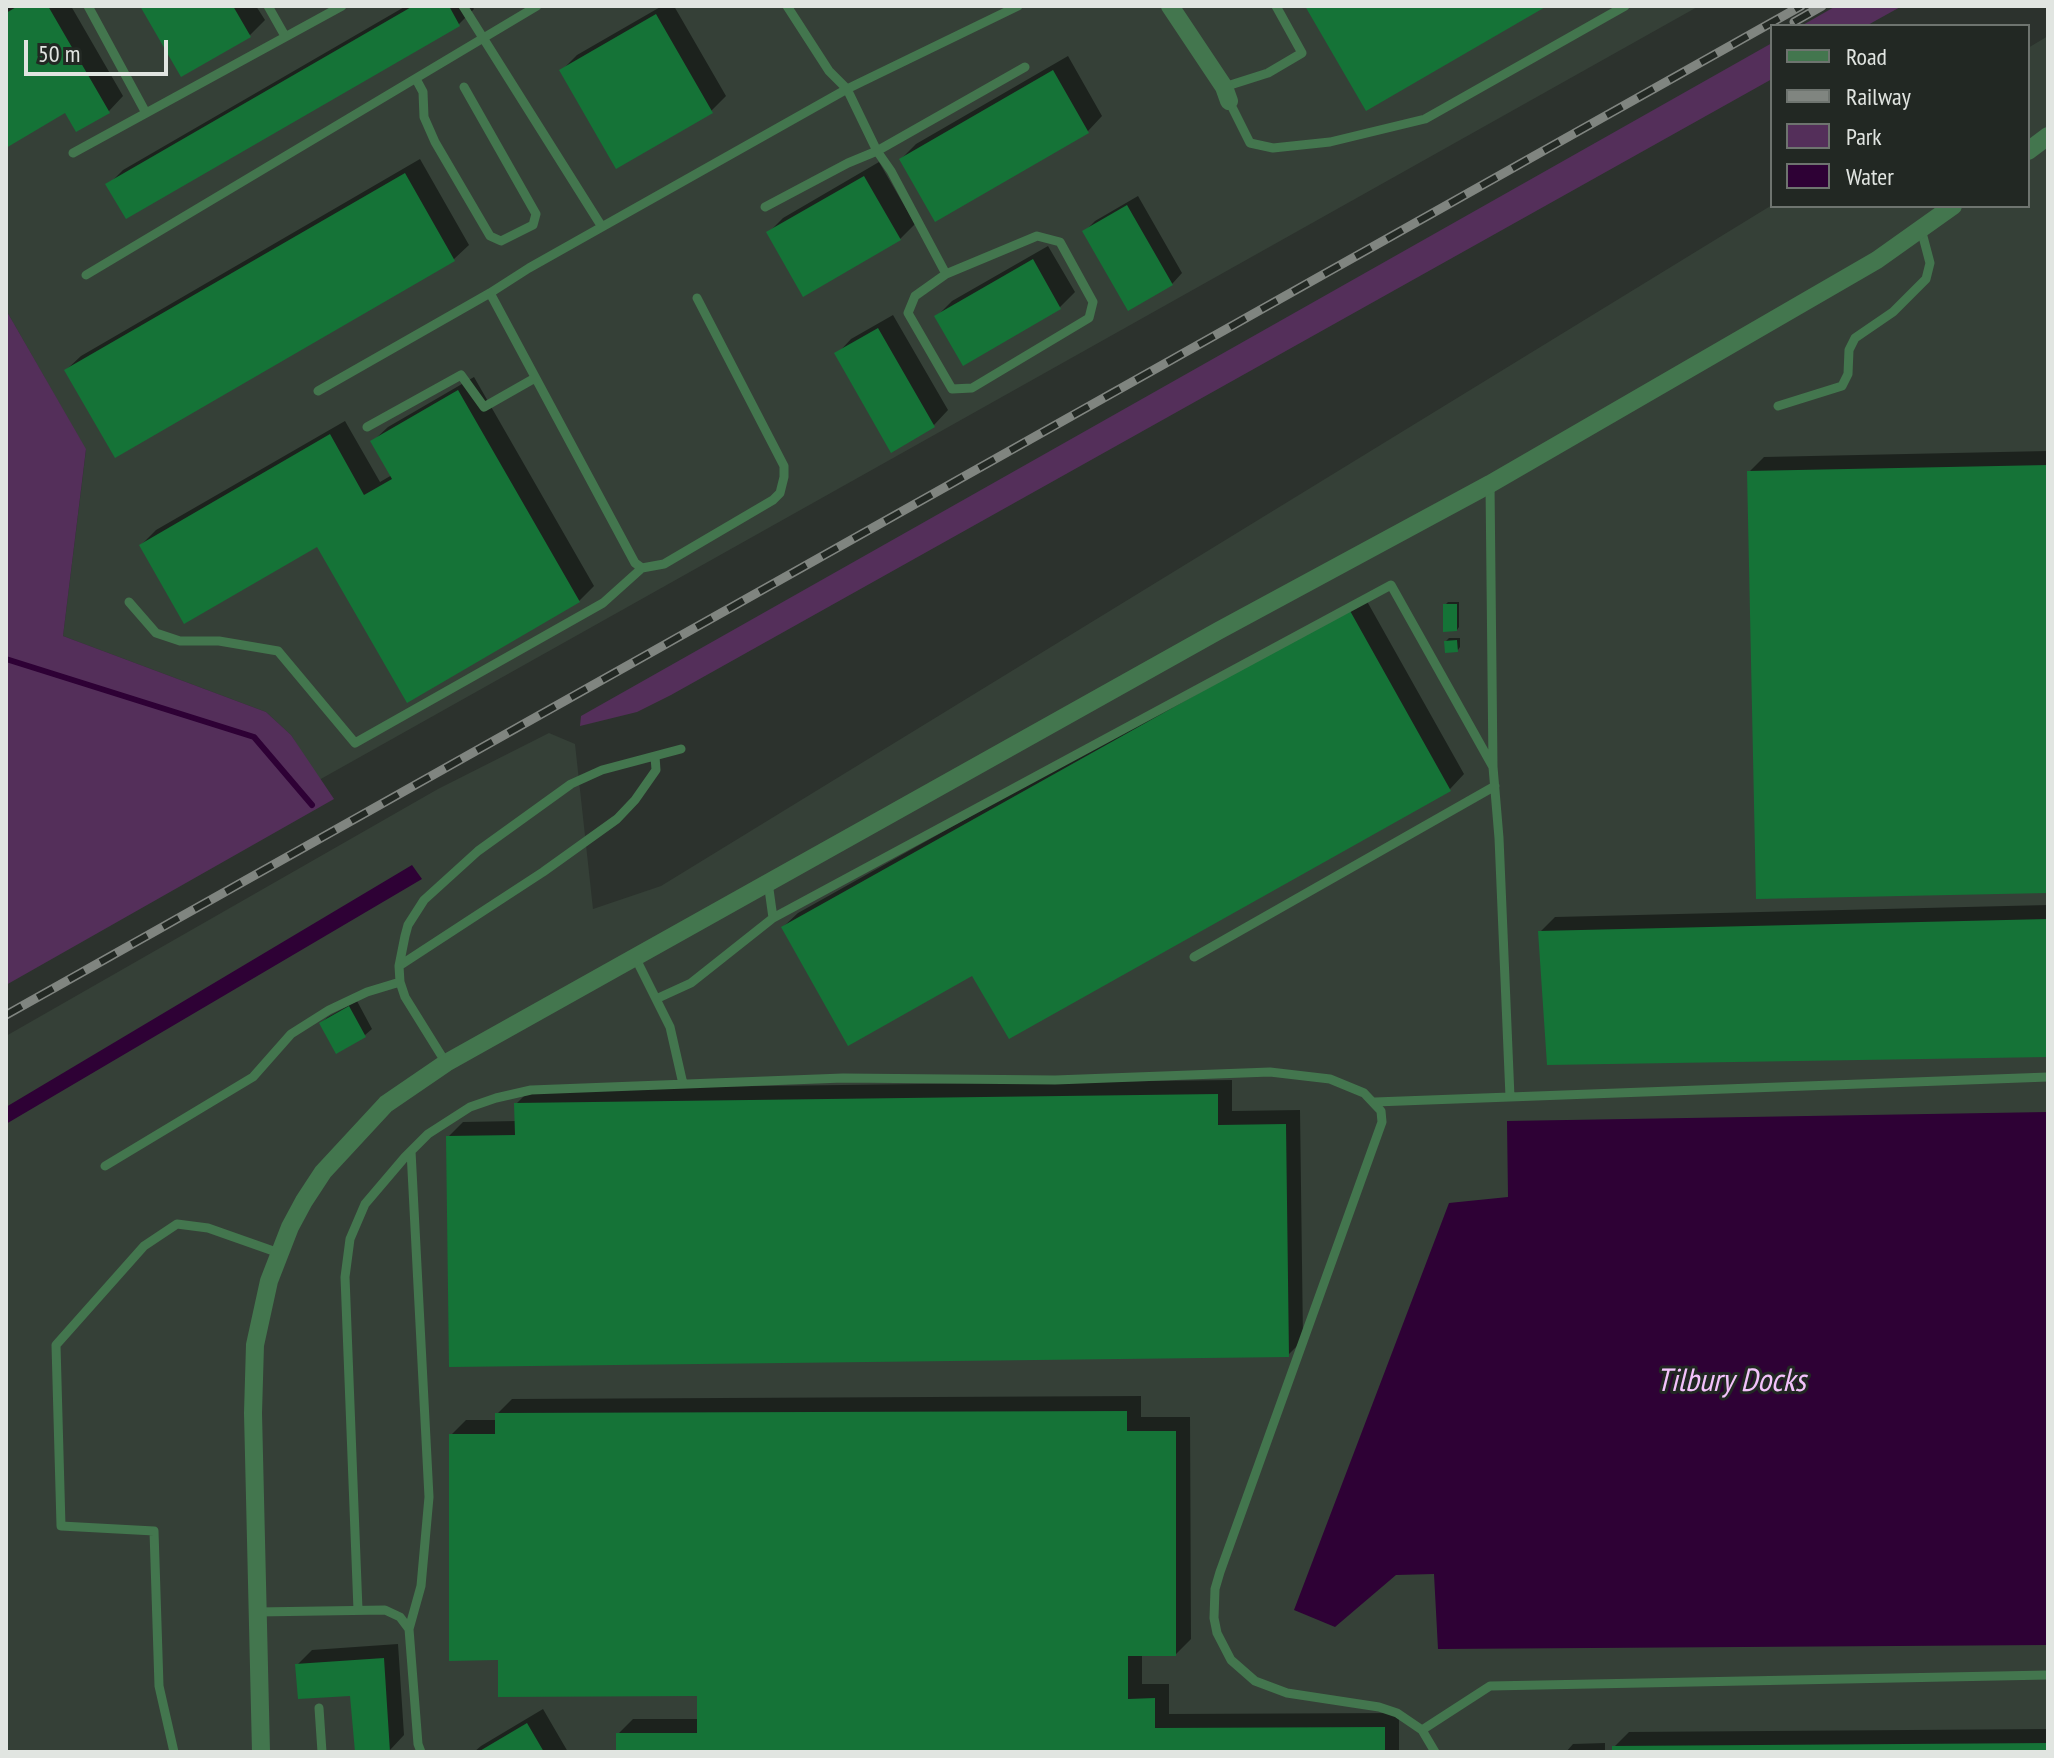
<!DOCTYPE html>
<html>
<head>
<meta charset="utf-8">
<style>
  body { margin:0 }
  #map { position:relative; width:2054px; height:1758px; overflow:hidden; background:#2c322d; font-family:"PT Sans Narrow",sans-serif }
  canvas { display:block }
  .frame { position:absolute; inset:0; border:8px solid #e1e5e1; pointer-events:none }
  .legend { position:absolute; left:1770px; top:24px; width:260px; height:184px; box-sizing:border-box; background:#222823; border:2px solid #6e746f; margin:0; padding:10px 14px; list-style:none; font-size:24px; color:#e1e5e1 }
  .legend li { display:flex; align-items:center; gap:16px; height:40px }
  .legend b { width:40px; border:2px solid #6e746f }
  .scale { position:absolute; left:24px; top:40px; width:144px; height:36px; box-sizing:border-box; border:4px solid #e1e5e1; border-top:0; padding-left:10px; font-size:24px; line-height:28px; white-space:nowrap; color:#e1e5e1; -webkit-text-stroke:6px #222823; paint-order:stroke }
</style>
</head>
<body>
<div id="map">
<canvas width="2054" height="1758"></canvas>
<div class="frame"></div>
<ul class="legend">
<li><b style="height:10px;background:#43764e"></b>Road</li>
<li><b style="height:10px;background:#808580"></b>Railway</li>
<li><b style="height:22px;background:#542f5a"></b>Park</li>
<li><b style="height:22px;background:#2e0135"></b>Water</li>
</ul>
<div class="scale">50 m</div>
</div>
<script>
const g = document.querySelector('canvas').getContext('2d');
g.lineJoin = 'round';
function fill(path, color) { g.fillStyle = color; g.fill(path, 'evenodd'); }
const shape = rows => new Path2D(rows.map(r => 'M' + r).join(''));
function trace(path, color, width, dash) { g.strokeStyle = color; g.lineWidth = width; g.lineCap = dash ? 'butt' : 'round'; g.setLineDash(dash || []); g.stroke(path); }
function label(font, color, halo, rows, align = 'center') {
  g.font = font + ' "PT Sans Narrow",sans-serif'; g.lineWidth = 6; g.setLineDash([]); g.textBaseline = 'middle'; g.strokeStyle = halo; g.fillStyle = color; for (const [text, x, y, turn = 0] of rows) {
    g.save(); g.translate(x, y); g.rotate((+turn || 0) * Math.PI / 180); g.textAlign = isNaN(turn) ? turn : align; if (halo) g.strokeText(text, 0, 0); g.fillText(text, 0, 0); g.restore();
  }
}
const built = shape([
  [6,6,1699,6,319,780,291,735,266,712,63,636,86,450,6,310],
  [2048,36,2048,1752,6,1752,6,1036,438,789,549,733,575,744,593,909,661,886,1772,205,2028,206,2028,48]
]);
const green = shape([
  [1836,6,1902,6,1866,26,1801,26],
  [1772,43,1772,79,671,695,637,712,580,726,581,716],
  [6,310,86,449,63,636,266,712,291,735,334,799,6,985]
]);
const water = shape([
  [412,865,422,879,6,1124,6,1107],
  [2048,1112,2048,1645,1438,1649,1434,1574,1396,1575,1335,1627,1294,1610,1449,1203,1508,1197,1507,1121]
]);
const shadow = shape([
  [10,6,71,6,123,96,109,111,66,111,6,145,6,8],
  [142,6,256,6,265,20,250,35],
  [406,6,472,6,474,9,459,24,108,185,123,170],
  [662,6,674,6,726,96,711,111,562,70,577,55],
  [1068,56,1102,116,1088,131,901,159,916,144],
  [420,159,469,245,454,259,115,456,66,370,81,356],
  [879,162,915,224,900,239,768,233,783,218],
  [1138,196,1182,273,1172,284,1084,232,1095,221],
  [1048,246,1075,292,1060,307,937,316,952,301],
  [893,315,948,410,934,425,837,354,851,339],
  [474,377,594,586,579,601,318,544,141,545,156,530,345,421,380,482,392,475,373,441,388,427],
  [2048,451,2048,891,1749,472,1764,457],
  [1364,596,1464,774,1450,789,973,973,783,927,798,913],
  [1448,602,1459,602,1459,627,1457,630,1445,605],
  [1449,638,1460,638,1460,647,1458,650,1446,641],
  [2048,905,2048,1055,1540,932,1555,917],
  [357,1001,372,1029,365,1035,321,1023,328,1017],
  [1232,1080,1232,1111,1300,1110,1303,1340,1288,1355,448,1137,463,1122,517,1121,516,1104,531,1089],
  [1141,1396,1141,1417,1190,1417,1191,1639,1176,1654,1142,1654,1142,1684,1169,1684,1169,1714,1399,1713,1399,1752,618,1752,618,1734,633,1719,699,1719,699,1694,500,1658,451,1435,466,1420,497,1420,497,1414,512,1399],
  [398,1644,404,1735,390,1750,357,1752,352,1694,297,1665,312,1650],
  [543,1709,568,1752,474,1752,481,1746],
  [2048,1729,2048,1752,1614,1752,1614,1747,1629,1732],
  [1605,1743,1605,1752,1566,1752,1573,1744]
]);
const stream = shape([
  [6,659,254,737,312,805]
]);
const building = shape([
  [18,6,48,6,110,113,76,132,65,113,6,148,6,13],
  [140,6,233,6,251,37,181,77],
  [413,6,449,6,460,26,126,219,105,184],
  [1305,6,1547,6,1366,111],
  [656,14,713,113,616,169,559,70],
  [1053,70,1089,133,935,222,899,159],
  [405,173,455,261,115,458,64,370],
  [864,176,901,240,803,297,766,232],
  [1127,205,1173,285,1128,311,1082,231],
  [1033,259,1061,309,963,366,934,316],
  [878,328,935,427,891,453,834,353],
  [458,390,580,602,407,703,317,547,184,624,139,545,330,434,364,495,392,479,370,441],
  [2048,465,2048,893,1756,899,1747,471],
  [1443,604,1457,604,1457,631,1443,632],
  [1349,609,1451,791,1009,1039,972,976,848,1046,781,927],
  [1457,640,1458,652,1445,653,1444,641],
  [2048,919,2048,1057,1547,1065,1538,931],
  [349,1006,366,1037,336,1054,319,1023],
  [1218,1094,1218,1125,1286,1124,1289,1357,449,1367,446,1136,515,1135,514,1103],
  [1127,1411,1127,1431,1176,1431,1176,1656,1128,1656,1128,1699,1155,1698,1155,1728,1385,1727,1385,1752,616,1752,616,1733,697,1733,697,1696,498,1697,498,1660,449,1661,449,1434,495,1434,495,1413],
  [384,1658,390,1752,355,1752,350,1696,298,1699,295,1664],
  [527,1723,544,1752,478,1752],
  [2048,1743,2048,1752,1612,1752,1612,1746]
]);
const lane = shape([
  [88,6,146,113],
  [268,6,285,36],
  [463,6,602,227],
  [787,6,829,71,847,89,877,151,891,171,946,274,915,296,908,313,952,389,972,388,1089,318,1093,302,1060,242,1037,236,946,274],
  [416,79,423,92,424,117,435,142,490,236,501,241,533,225,536,214,464,87],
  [1224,87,1268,73,1302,53,1276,6],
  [1229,101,1250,143,1273,148,1330,142,1425,119,1625,6],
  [73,153,342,6],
  [765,207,848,163,877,151,1025,67],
  [86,275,537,6],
  [490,293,635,563,642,568,664,564,773,500,780,493,784,477,784,466,697,298],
  [318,391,490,293,529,268,847,89,1018,6],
  [1778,406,1842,386,1848,374,1849,350,1855,338,1893,312,1926,279,1930,263,1921,229],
  [367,427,461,375,484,407,535,378],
  [1490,484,1493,767,1499,838,1510,1097],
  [129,602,156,633,180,641,219,641,278,651,355,743,603,603,642,568],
  [768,882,773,918],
  [635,957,670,1027,683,1084],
  [1194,957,1495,786],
  [399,966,543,872,617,819,635,800,656,770,655,756],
  [656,999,691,983,773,918,1391,585,1493,767],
  [446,1063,405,997,400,982,399,966,405,936,408,925,424,900,478,851,571,784,602,770,681,749],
  [1375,1102,2048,1077],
  [105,1166,253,1077,291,1034,329,1010,367,992,400,982],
  [358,1610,345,1277,350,1239,365,1204,405,1157,428,1134,470,1107,496,1098,531,1090,843,1078,1055,1080,1270,1072,1330,1079,1364,1093,1381,1111,1382,1122,1220,1572,1215,1589,1214,1618,1217,1633,1231,1660,1255,1681,1287,1693,1379,1707,1397,1713,1422,1730,1435,1752],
  [257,1612,385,1610,400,1617,409,1629,418,1744,421,1752],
  [409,1629,421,1586,429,1497,411,1151],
  [319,1708,322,1752],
  [1422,1730,1490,1686,2048,1675],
  [174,1752,159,1686,154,1531,61,1526,56,1345,144,1246,177,1224,208,1228,279,1253]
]);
const street = shape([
  [1170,6,1224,87,1229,101],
  [2028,151,2048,136],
  [261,1752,253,1413,255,1345,269,1281,290,1227,304,1201,323,1172,386,1104,446,1063,1218,631,1490,484,1877,260,1953,206]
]);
const rail = shape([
  [1794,22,1822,6],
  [6,1015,1801,6]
]);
const waterNames = [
  ["Tilbury Docks",1731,1382]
];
fill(built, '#354037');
fill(green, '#542f5a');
fill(water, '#2e0135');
fill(shadow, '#0007');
trace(stream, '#2e0135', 6);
fill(building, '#157337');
trace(lane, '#43764e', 9);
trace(street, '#43764e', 18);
trace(rail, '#808580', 9);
trace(rail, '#222823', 6, [18]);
label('italic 32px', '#f3c2fb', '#222823', waterNames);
</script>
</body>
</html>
